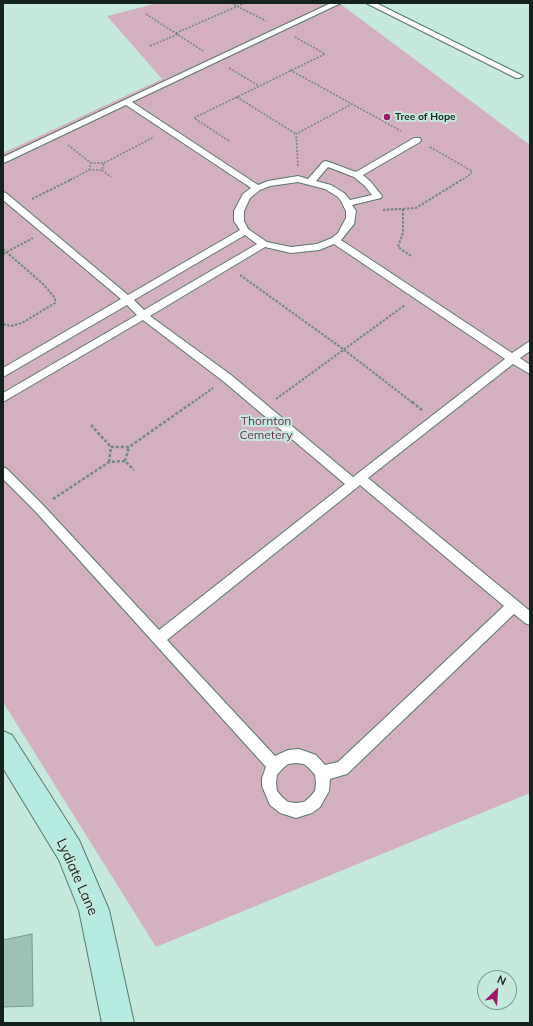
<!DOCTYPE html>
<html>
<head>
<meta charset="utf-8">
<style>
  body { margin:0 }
  #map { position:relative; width:533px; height:1026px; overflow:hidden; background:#c6e9dd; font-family:Mulish,sans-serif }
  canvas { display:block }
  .frame { position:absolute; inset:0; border:4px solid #15231f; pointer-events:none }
  .north { position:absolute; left:477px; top:970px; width:40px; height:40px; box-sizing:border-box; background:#c6e9dd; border:1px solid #7f9a91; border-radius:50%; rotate:25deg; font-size:11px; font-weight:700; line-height:16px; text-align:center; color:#15231f }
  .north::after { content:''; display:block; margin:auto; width:14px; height:18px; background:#9d1769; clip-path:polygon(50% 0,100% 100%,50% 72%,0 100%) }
</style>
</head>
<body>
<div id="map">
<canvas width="533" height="1026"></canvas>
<div class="frame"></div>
<div class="north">N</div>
</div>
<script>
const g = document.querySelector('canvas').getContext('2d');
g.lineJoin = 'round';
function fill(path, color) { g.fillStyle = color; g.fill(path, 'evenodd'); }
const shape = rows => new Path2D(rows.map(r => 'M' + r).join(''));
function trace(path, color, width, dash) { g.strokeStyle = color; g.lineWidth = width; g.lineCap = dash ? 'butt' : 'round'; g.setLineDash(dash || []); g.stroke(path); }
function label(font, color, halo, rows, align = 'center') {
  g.font = font + ' Mulish,sans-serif'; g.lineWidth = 4; g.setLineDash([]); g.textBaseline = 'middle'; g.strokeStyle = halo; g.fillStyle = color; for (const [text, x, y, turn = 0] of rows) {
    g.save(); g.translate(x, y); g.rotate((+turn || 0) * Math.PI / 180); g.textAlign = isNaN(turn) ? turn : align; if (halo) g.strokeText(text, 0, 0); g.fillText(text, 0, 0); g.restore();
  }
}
const green = shape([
  [158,3,339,3,530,145,530,793,156,947,3,702,3,153,162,79,107,16]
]);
const building = shape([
  [32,934,33,1006,3,1007,3,940,32,934]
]);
const pathFar2 = shape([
  [231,3,266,21],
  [146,14,203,51],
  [176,33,245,3],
  [150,46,178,34],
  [229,68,259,86],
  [290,70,352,104],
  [237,97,296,134],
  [229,141,194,118,325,54,295,37],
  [68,145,91,163],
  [430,147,472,171,471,174,462,180],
  [298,166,296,134,352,104,401,131],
  [89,170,102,170,104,163],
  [102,170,111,177],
  [70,180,89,170,91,163,104,163,154,137]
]);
const pathFar1 = shape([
  [32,199,72,179],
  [403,209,403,233,398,247,411,256],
  [383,210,416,208,463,179],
  [3,249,43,284,55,298,55,303,22,323,11,326,3,324],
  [3,254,33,238],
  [240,275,343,349,413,403],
  [276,399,405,305],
  [192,403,213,388]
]);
const path = shape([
  [412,402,422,410],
  [91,425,111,447],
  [125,461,129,447],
  [109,462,111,447,129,447,193,402],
  [53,499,109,462,125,461,134,470]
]);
const service = shape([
  [331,3,341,3,132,102,258,185,268,181,298,176,308,179,323,162,326,161,356,172,414,138,420,138,421,140,420,142,363,175,371,182,382,196,381,198,352,205,356,211,354,224,341,240,512,353,530,341,530,351,520,358,530,365,530,374,513,364,368,478,530,611,530,625,525,623,514,614,347,774,330,779,329,791,320,807,312,813,296,818,280,813,270,805,262,786,262,778,266,767,35,511,3,479,3,467,7,469,43,505,159,630,345,484,223,381,143,320,3,402,3,393,137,315,127,305,3,377,3,368,121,299,3,200,3,192,6,193,128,295,240,230,234,221,234,211,243,194,251,188,126,105,6,162,3,163,3,157,331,3],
  [328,167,354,177,365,186,372,195,350,200,344,193,331,185,316,181,328,167],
  [298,182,325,189,338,197,341,201,346,211,346,218,338,233,332,238,317,244,291,247,267,242,248,229,244,221,244,211,250,198,260,190,270,186,298,182],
  [245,235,257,244,144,310,134,300,245,235],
  [334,244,505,359,353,477,231,375,150,316,265,247,291,253,319,250,334,244],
  [360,485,504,606,338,762,325,765,316,755,299,749,288,750,275,756,167,640,360,485],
  [296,763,304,764,310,769,315,775,316,783,315,791,310,797,304,802,296,803,288,802,282,797,277,791,276,783,277,775,282,769,288,764,296,763],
  [366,3,376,3,523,76,519,78,516,78,366,3]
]);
const secondary = shape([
  [3,731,12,735,79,840,109,910,134,1023,102,1023,79,910,59,860,3,768,3,731]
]);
const markers = [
  [387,117,4,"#9d1769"]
];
const farPoinames = [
  ["Tree of Hope",395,117]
];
const parkNames = [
  ["Thornton",266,421],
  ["Cemetery",266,435]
];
const nearStreetnames = [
  ["Lydiate Lane",77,877,66]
];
fill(green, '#d4afbf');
fill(building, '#9fc1b6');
trace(building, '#799a8f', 1);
trace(service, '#57776d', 2);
trace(secondary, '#57776d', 2);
trace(pathFar2, '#6f8880', 1.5, [2, 1.5]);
trace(pathFar1, '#6f8880', 2, [2.5, 1.5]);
trace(path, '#6f8880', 2.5, [3, 2]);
fill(service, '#fff');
fill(secondary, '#b6ebe1');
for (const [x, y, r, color] of markers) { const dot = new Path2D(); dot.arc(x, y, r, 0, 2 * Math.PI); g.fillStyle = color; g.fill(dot); trace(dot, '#c6e9dd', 1.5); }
label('bold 10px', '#15231f', '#c6e9dd', farPoinames, 'left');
label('12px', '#6f2a4f', '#c6e9dd', parkNames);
label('14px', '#15231f', '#c6e9dd', nearStreetnames);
</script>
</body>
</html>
